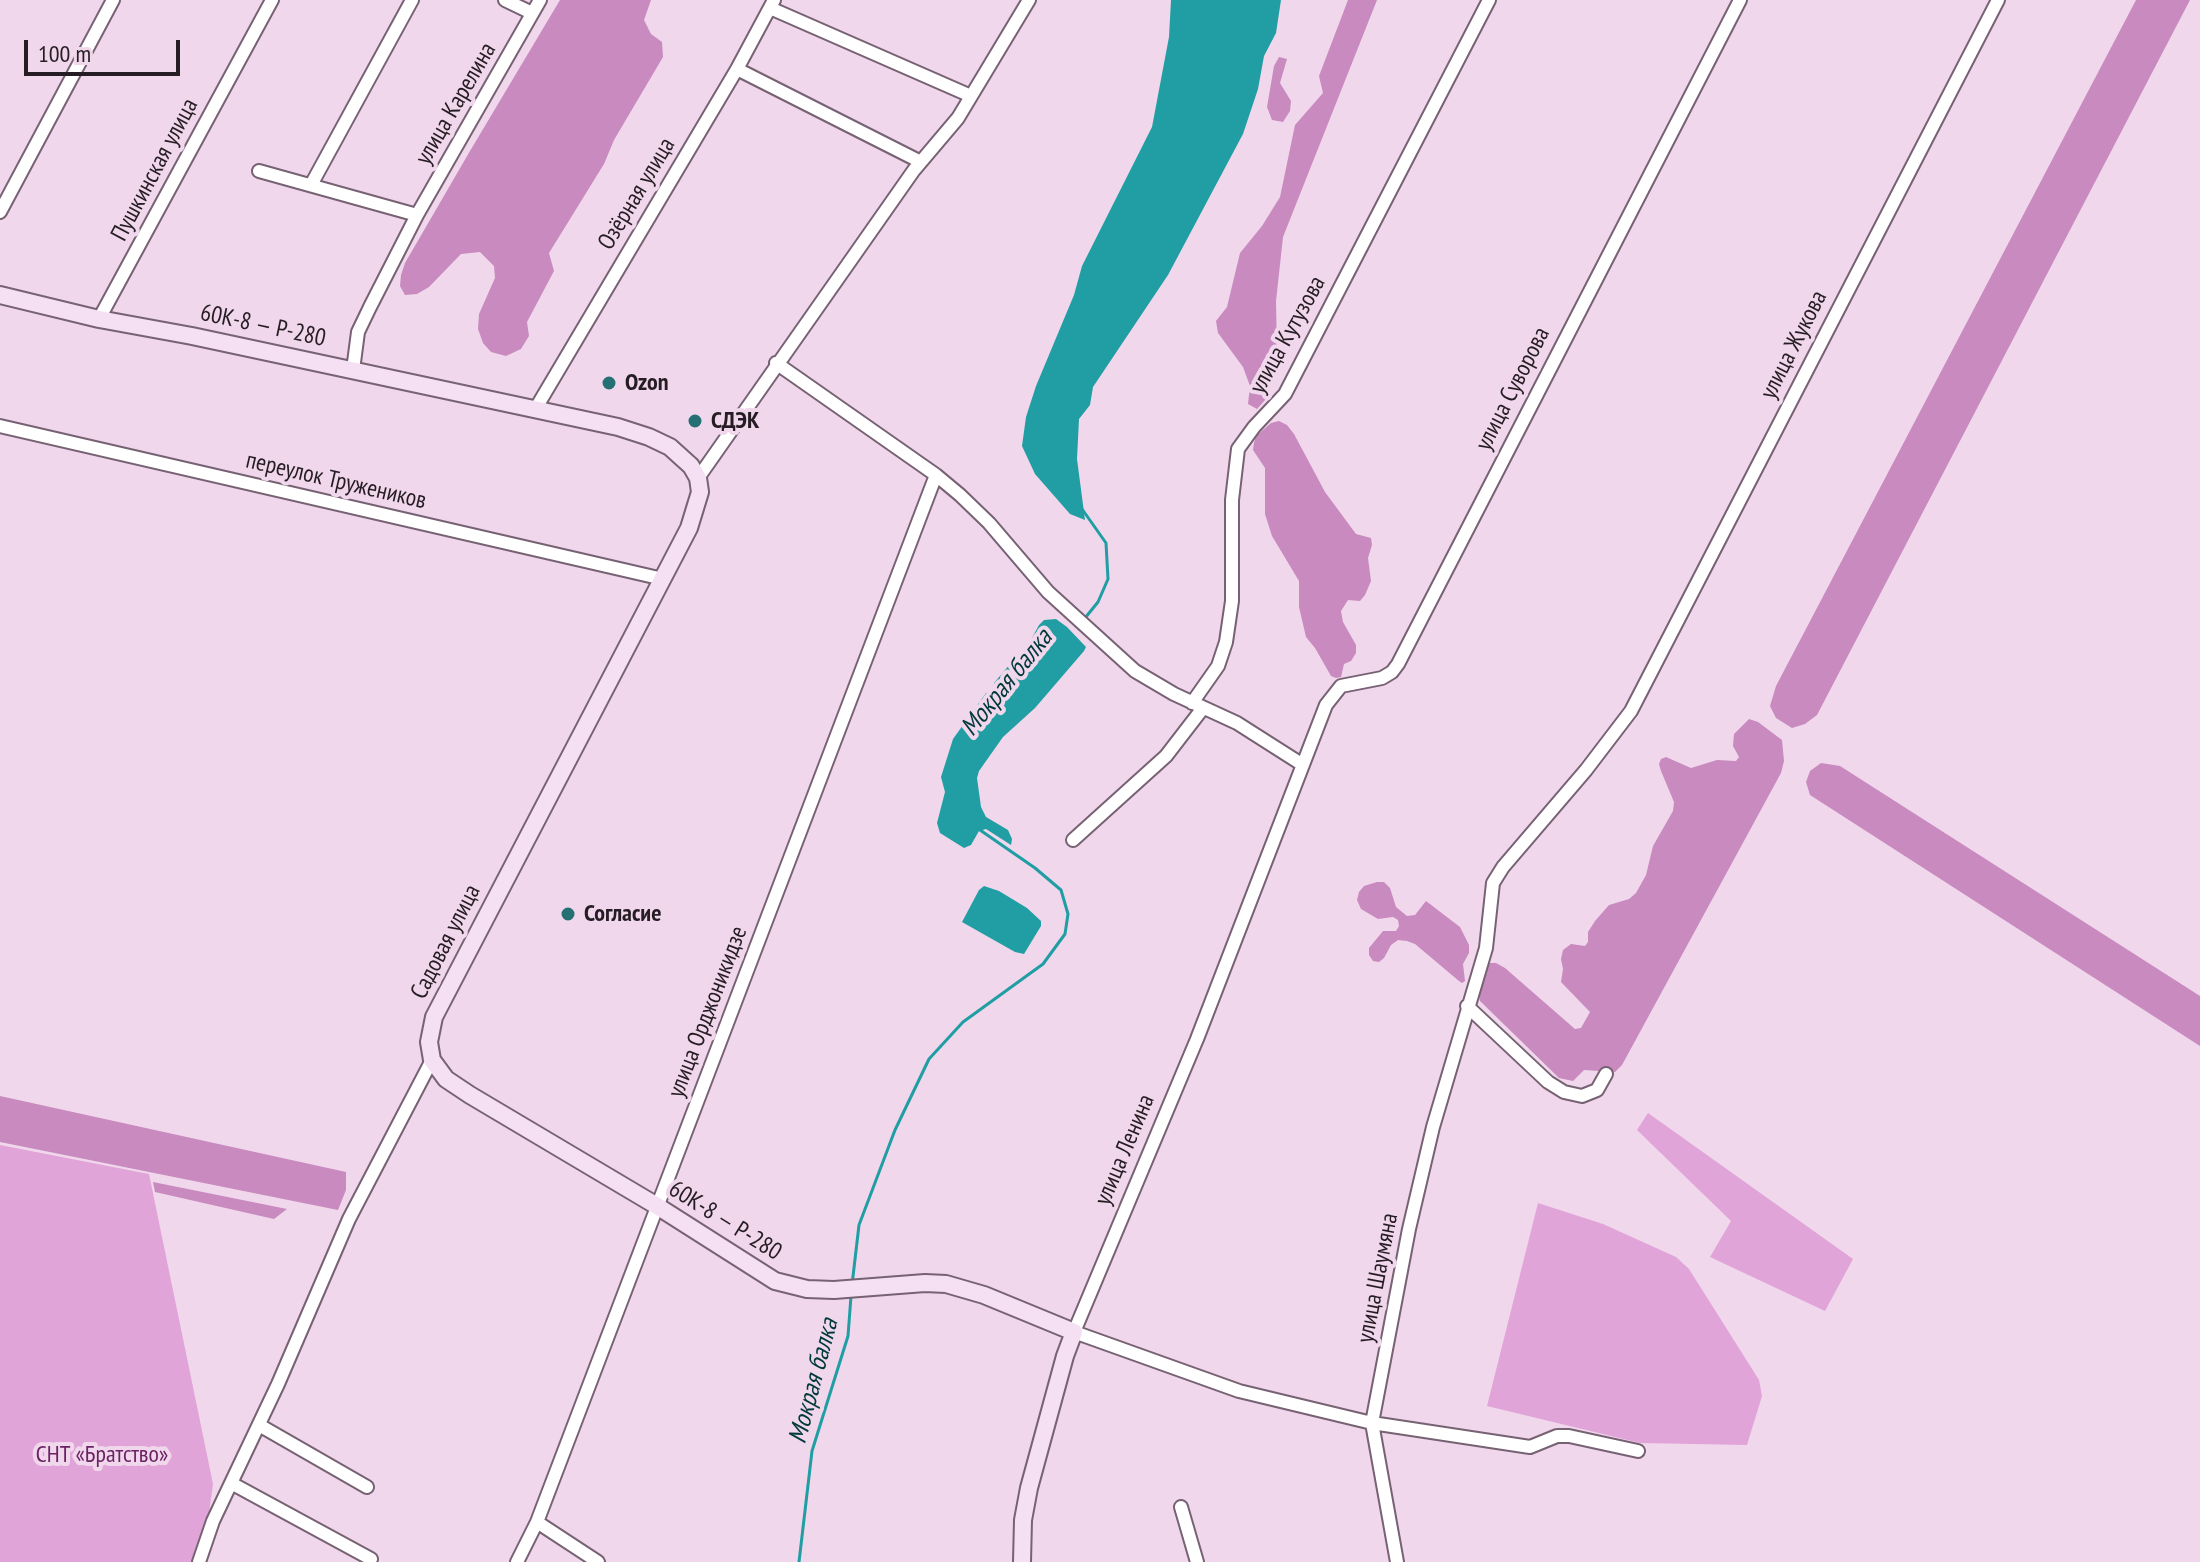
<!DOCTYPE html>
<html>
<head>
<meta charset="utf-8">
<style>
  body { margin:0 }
  #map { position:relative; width:2200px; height:1562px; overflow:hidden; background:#f0d7ec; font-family:"PT Sans Narrow",sans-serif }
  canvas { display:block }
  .scale { position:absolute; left:24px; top:40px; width:156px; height:36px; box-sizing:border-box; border:4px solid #261d24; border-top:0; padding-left:10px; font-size:24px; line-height:28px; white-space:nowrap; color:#261d24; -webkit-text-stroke:6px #f0d7ec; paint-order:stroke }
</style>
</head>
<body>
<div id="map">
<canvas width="2200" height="1562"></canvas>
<div class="scale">100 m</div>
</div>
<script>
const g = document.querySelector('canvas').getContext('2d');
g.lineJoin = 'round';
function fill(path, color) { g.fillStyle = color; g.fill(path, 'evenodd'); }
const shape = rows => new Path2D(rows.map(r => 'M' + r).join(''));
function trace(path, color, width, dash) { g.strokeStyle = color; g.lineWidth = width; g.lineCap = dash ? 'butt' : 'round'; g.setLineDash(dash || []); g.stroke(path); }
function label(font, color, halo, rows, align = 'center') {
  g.font = font + ' "PT Sans Narrow",sans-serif'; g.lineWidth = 8; g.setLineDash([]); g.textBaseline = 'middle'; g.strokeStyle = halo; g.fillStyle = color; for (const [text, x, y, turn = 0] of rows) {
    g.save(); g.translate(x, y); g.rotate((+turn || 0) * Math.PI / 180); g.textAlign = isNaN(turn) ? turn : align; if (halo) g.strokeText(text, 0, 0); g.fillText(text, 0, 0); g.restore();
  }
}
const green = shape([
  [1648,1113,1853,1259,1825,1311,1710,1257,1731,1221,1637,1130],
  [0,1145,149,1174,213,1484,209,1513,194,1562,0,1562],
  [1538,1203,1603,1224,1676,1257,1689,1269,1759,1380,1762,1396,1747,1445,1640,1443,1487,1406]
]);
const forest = shape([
  [560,0,651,0,644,20,651,34,662,42,663,57,614,140,604,164,549,253,554,271,527,322,529,336,521,349,506,356,491,352,483,343,478,329,479,314,495,278,494,266,480,252,461,254,429,287,417,294,405,295,400,286,401,275,405,263,470,151],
  [1348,0,1377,0,1283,237,1276,301,1277,353,1266,399,1257,409,1248,404,1250,386,1243,367,1218,333,1216,321,1227,307,1240,253,1262,226,1280,197,1295,125,1323,93,1319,76],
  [2136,0,2190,0,1817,715,1805,724,1792,728,1776,718,1770,706,1776,686],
  [1279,57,1287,59,1280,83,1291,101,1290,111,1283,122,1272,120,1267,107,1274,66],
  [1279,421,1287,425,1294,434,1325,492,1356,534,1371,538,1372,545,1368,558,1371,581,1365,595,1360,601,1348,600,1341,611,1343,622,1356,645,1356,653,1351,661,1344,664,1341,677,1336,678,1331,676,1315,648,1306,637,1299,607,1299,581,1272,536,1265,514,1265,468,1253,450,1254,443,1256,436,1271,423],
  [1749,719,1758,722,1782,740,1784,761,1781,773,1622,1065,1615,1072,1584,1070,1573,1081,1559,1078,1480,1001,1478,993,1485,968,1489,963,1496,963,1505,968,1575,1029,1581,1028,1590,1012,1561,982,1563,969,1561,959,1563,950,1571,944,1585,946,1588,942,1588,932,1595,921,1609,905,1629,899,1636,893,1646,875,1653,846,1673,811,1674,802,1661,771,1659,764,1661,759,1666,757,1691,768,1717,760,1736,761,1739,757,1733,746,1734,734],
  [1821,763,1840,766,2200,996,2200,1046,1810,795,1806,782,1810,771],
  [1377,882,1384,882,1390,888,1396,907,1407,916,1415,915,1426,901,1460,927,1469,945,1469,953,1463,964,1465,981,1462,983,1459,981,1415,944,1407,941,1398,940,1391,945,1384,958,1379,962,1373,961,1369,955,1369,948,1383,931,1396,931,1399,926,1398,920,1393,917,1378,919,1361,909,1357,900,1359,892,1364,886],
  [0,1096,346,1172,346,1190,338,1210,0,1142],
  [153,1182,287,1209,274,1219,155,1192]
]);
const water = shape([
  [1171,0,1281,0,1276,33,1264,56,1258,89,1243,134,1168,275,1093,387,1090,405,1079,419,1077,459,1085,520,1070,514,1035,474,1022,446,1026,417,1036,386,1074,295,1082,266,1152,127,1169,37],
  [1056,619,1067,627,1086,647,1084,651,1035,708,1003,737,979,771,977,778,981,807,986,817,1008,830,1012,839,1011,845,986,829,979,831,971,845,964,848,940,833,937,823,945,792,941,777,953,739,986,693,995,691,994,683,1017,656,1026,649,1039,625,1044,620],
  [984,886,999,891,1027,908,1041,921,1041,926,1024,954,1015,952,962,922,979,890]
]);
const stream = shape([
  [1082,509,1106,543,1108,579,1098,602,1085,618],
  [852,1285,859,1225,895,1130,929,1059,963,1022,1043,964,1065,934,1068,914,1061,890,1035,868,980,830],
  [799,1562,812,1451,848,1336,851,1296]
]);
const street = shape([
  [505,0,532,13],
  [770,8,971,96],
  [737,69,921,162],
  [259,171,417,215],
  [311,185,412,0],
  [0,212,113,0],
  [99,319,272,0],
  [776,363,936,475,960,495,989,523,1048,592,1135,671,1174,694,1237,723,1303,765],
  [353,370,358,332,370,307,417,215,540,0],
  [536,408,737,69,774,0],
  [0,426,663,579],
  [698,478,914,170,958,118,1029,0],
  [1192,703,1218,666,1226,642,1232,601,1232,500,1238,449,1254,427,1285,394,1489,0],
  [1073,840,1166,756,1203,708],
  [1467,1006,1548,1082,1564,1092,1582,1096,1597,1090,1606,1074],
  [259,1425,367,1487],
  [1638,1451,1569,1436,1557,1436,1530,1447,1372,1423,1239,1391,1074,1332,1197,1039,1326,705,1341,686,1382,678,1392,672,1398,664,1740,0],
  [231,1483,371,1559],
  [1181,1507,1197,1562],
  [537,1522,598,1562],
  [199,1562,213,1521,278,1384,349,1219,432,1060],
  [517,1562,537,1522,936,475],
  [1397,1562,1372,1423,1409,1229,1433,1127,1486,948,1493,883,1503,867,1586,770,1631,711,1998,0]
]);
const secondary = shape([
  [0,295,99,319,192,336,618,427,649,437,670,447,691,466,698,478,700,492,689,528,434,1017,429,1042,432,1060,446,1079,470,1095,657,1206,775,1281,807,1289,834,1290,925,1283,946,1284,984,1295,1074,1332,1065,1356,1029,1488,1023,1520,1022,1562]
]);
const markers = [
  [609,383,8,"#257073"],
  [695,421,8,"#257073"],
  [568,914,8,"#257073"]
];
const streetNames = [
  ["улица Карелина",456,104,-60],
  ["Пушкинская улица",155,170,-62],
  ["Озёрная улица",637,194,-59],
  ["60К-8 — Р-280",263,326,12],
  ["улица Кутузова",1288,335,-61],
  ["улица Жукова",1794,345,-63],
  ["улица Суворова",1513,389,-63],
  ["переулок Тружеников",336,481,13],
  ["Садовая улица",446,942,-63],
  ["улица Орджоникидзе",708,1012,-69],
  ["улица Ленина",1125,1150,-67],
  ["60К-8 — Р-280",725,1221,32],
  ["улица Шаумяна",1378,1278,-79]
];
const poiNames = [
  ["Ozon",625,383],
  ["СДЭК",711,421],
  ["Согласие",584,914]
];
const parkNames = [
  ["СНТ «Братство»",102,1455]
];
const waterNames = [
  ["Мокрая балка",1007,683,-51],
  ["Мокрая балка",814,1381,-75]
];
fill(green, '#e1a4d8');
fill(forest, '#c88abf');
fill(water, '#209ea3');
trace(stream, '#209ea3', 3);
trace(street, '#776273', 16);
trace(secondary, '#776273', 20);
trace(street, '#fff', 12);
trace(secondary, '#f5dff2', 16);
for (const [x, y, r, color] of markers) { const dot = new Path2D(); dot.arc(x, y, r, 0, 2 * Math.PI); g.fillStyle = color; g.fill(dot); trace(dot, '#f0d7ec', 3); }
label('24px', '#261d24', '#f0d7ec', streetNames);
label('bold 24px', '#261d24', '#f0d7ec', poiNames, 'left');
label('24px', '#6b2264', '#f0d7ec', parkNames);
label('italic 26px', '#01393b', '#f0d7ec', waterNames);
</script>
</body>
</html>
